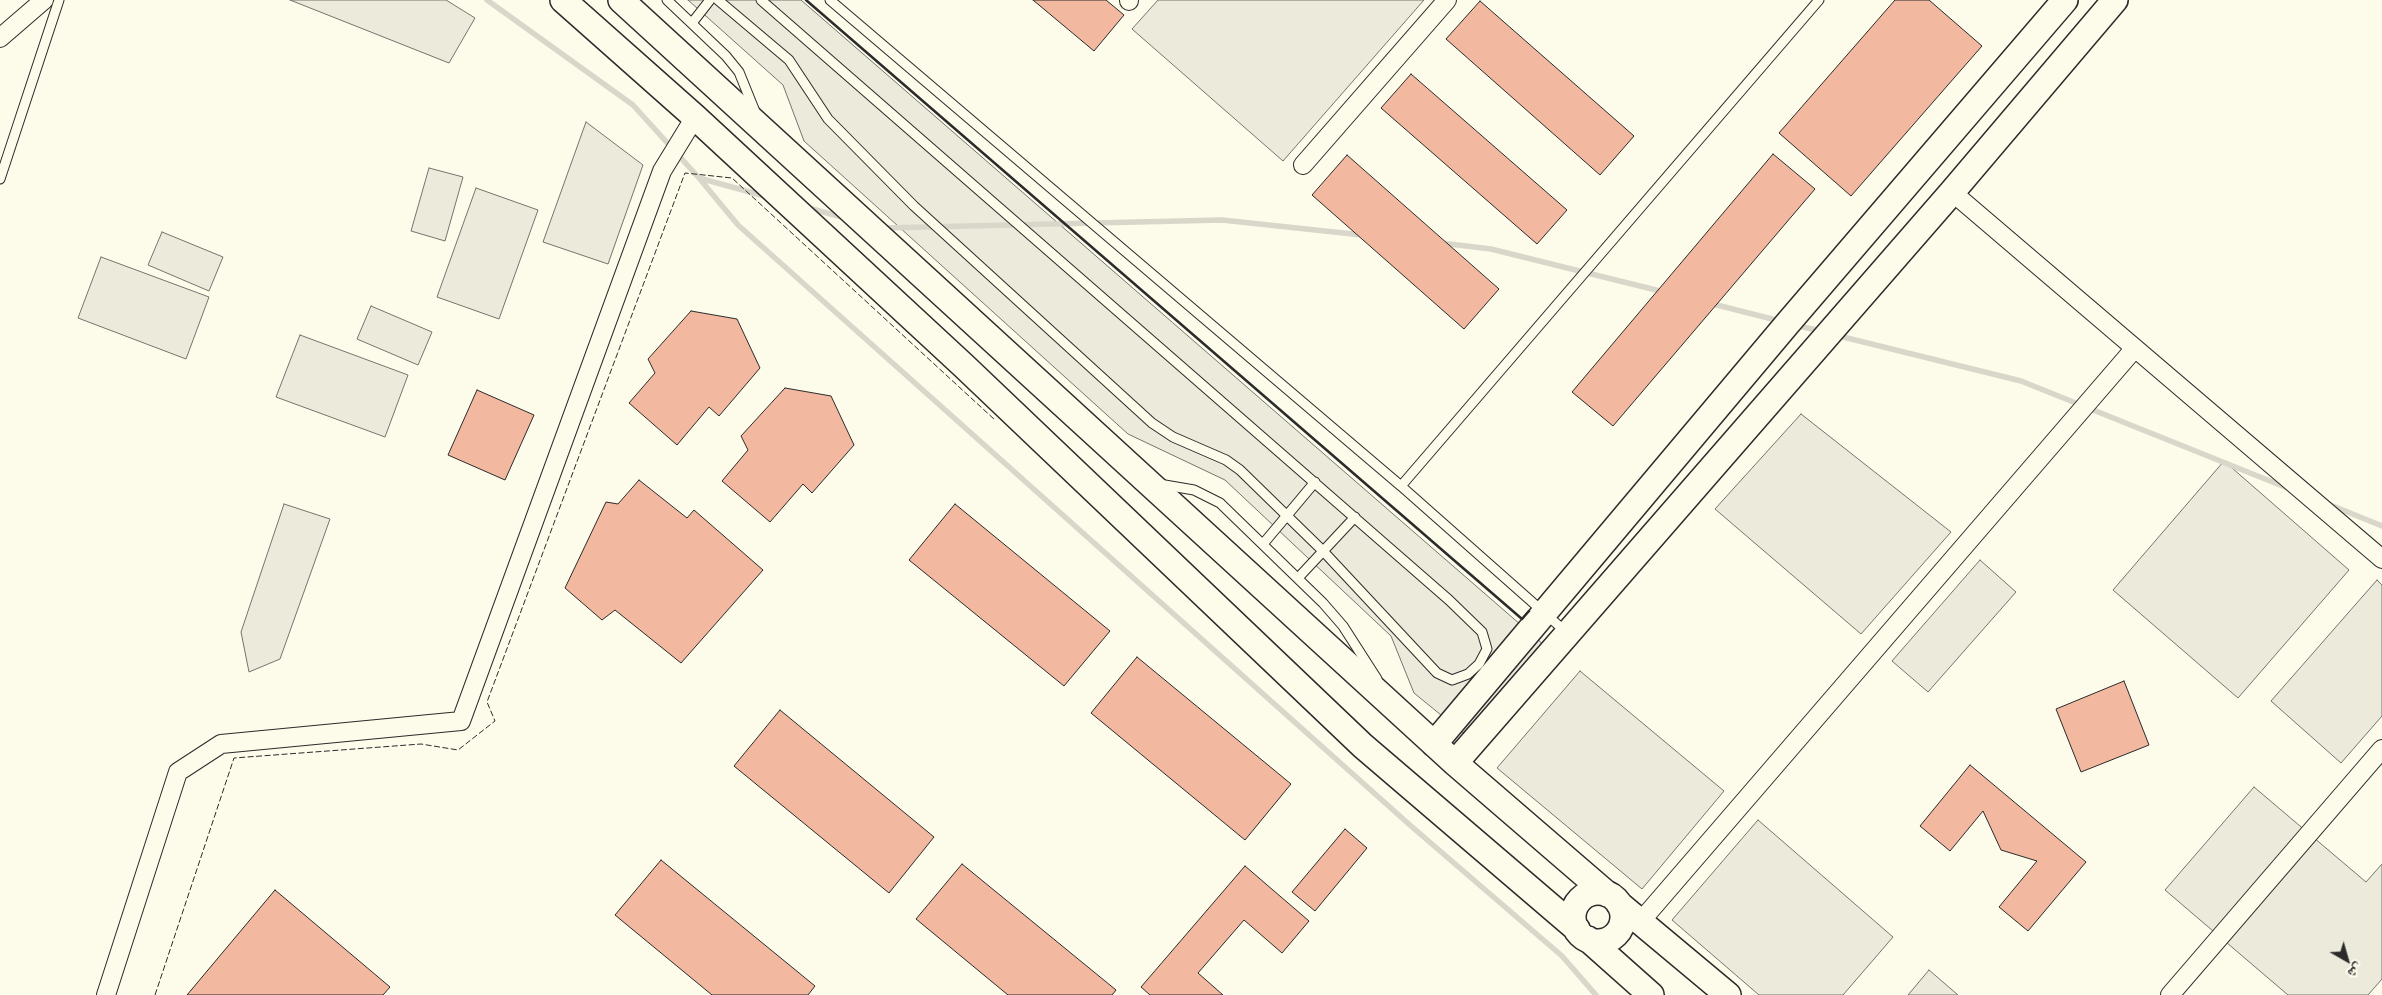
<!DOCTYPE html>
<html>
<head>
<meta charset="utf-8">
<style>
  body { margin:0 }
  #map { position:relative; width:2382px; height:995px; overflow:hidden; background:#fdfbea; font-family:Literata,"Noto Naskh Arabic",serif }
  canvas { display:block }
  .north { position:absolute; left:2322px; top:935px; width:50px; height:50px; -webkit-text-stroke:4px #fdfbea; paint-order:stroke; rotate:142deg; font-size:14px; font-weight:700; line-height:20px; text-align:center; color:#2b2b2b }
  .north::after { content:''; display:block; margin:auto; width:18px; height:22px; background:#2b2b2b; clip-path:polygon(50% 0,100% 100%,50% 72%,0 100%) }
</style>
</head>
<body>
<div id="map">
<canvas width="2382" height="995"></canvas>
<div class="north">ش</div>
</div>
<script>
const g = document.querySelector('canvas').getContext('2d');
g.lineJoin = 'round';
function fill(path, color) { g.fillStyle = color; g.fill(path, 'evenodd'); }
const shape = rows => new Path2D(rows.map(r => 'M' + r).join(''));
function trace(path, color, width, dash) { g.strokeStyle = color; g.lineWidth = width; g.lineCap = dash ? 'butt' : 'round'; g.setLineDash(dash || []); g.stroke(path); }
const green = shape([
  [429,168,463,177,445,241,411,231,429,168],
  [476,188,538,210,499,319,437,297,476,188],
  [162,232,223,257,209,291,148,265,162,232],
  [101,257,209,297,186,359,78,318,101,257],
  [371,306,432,332,418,365,357,339,371,306],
  [300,335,408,375,385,437,276,397,300,335]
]);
const parking = shape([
  [290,0,446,0,475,18,449,63,290,0],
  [688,0,801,0,1544,645,1463,733,1414,693,1391,636,1225,480,1128,434,804,141,783,85,688,0],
  [1158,0,1424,0,1283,161,1132,29,1158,0],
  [586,122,643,165,608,264,543,242,586,122],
  [1801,414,1951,532,1861,634,1715,509,1801,414],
  [2224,461,2349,570,2238,698,2113,590,2224,461],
  [284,504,330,519,280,659,249,672,241,632,284,504],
  [1980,560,2016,592,1928,692,1892,661,1980,560],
  [2377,580,2382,585,2382,716,2341,763,2271,701,2377,580],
  [1580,671,1724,791,1642,889,1497,768,1580,671],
  [2254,787,2366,882,2382,864,2382,979,2368,995,2288,995,2165,890,2254,787],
  [1758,820,1893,937,1843,995,1759,995,1672,920,1758,820],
  [1929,970,1958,995,1908,995,1929,970]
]);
const stream = shape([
  [487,0,633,105,699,178,768,197],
  [699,178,738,225,1411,826,1562,956,1596,995],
  [805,207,845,218],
  [883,228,1222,220,1362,235],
  [1441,243,1491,249,1664,292],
  [1709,303,1780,321],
  [1794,325,1821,331],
  [1835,335,2021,381,2290,489],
  [2328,504,2382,526]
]);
const building = shape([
  [1033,0,1106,0,1124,15,1094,51,1033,0],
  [1895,0,1929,0,1982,46,1851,196,1779,133,1895,0],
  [1480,1,1634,136,1600,175,1446,39,1480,1],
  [1411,74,1567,210,1537,244,1381,108,1411,74],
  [1773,154,1815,189,1613,426,1572,392,1773,154],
  [1347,155,1499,289,1464,329,1312,195,1347,155],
  [691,311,737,319,760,368,719,416,709,407,677,445,629,403,655,373,648,359,691,311],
  [785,388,831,396,854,445,812,493,803,484,770,522,722,481,748,450,741,436,785,388],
  [477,390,534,415,505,480,448,455,477,390],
  [639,480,687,518,694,510,763,570,681,663,615,610,602,620,565,588,606,502,618,504,639,480],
  [955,504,1110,631,1064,686,909,560,955,504],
  [1137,657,1291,784,1245,840,1091,713,1137,657],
  [2124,681,2149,745,2081,772,2056,709,2124,681],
  [780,710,934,837,889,893,734,766,780,710],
  [1970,765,2086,862,2028,931,1999,907,2037,861,2001,850,1983,811,1950,851,1920,826,1970,765],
  [1345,829,1367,848,1315,911,1292,892,1345,829],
  [661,860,815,986,808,995,712,995,615,915,661,860],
  [962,864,1116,990,1112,995,1008,995,916,919,962,864],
  [1245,866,1309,921,1282,953,1244,920,1198,973,1223,995,1150,995,1141,987,1245,866],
  [275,890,390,987,383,995,187,995,275,890]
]);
const lane = shape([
  [667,0,726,56,739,72,756,114],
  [718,0,789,60,828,119,914,206,1152,423,1173,437,1226,460,1240,470,1323,551,1437,673,1452,680,1468,674,1479,664,1487,649,1482,632,1449,600,761,0],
  [830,0,1401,486,1819,0],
  [692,23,710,0],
  [0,179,59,0],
  [1159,484,1194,490,1220,503,1323,603,1343,626,1377,679],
  [1401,486,1566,632],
  [1263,544,1315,482],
  [1298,578,1355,517]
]);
const street = shape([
  [1129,1,1129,0],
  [0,38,44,0],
  [1303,165,1447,0],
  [1952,192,2382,559],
  [1641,921,2135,348],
  [106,995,178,772,221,744,461,721,662,171,695,117],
  [2170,995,2382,749]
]);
const secondary = shape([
  [563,0,695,117,964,366,1363,746,1577,929],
  [621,0,1455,763,1607,894],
  [1434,744,1788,323,2065,0],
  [1455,763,1952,192,2115,0],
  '1573 917a25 25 0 1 1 50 0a25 25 0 1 1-50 0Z',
  [1619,904,1728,995],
  [1588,939,1651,995]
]);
const fence = shape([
  [155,995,234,758,421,744,458,750,495,721,487,702,685,173,732,178,995,420]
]);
const wall = shape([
  [806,0,1522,619,1529,611]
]);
fill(green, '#ecebdb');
trace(green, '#74746e', 1);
fill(parking, '#eceadb');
trace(parking, '#74746e', 1);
trace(stream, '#d8d7c9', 5.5);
fill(building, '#f2b8a0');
trace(building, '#2b2b2b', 1);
trace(lane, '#2b2b2b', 11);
trace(street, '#2b2b2b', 20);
trace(secondary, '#2b2b2b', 28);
trace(lane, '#fdfbea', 9);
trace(street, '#fdfbea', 18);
trace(secondary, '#fdfbea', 25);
trace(fence, '#2b2b2b', 1, [6, 2.5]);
trace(wall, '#2b2b2b', 2.5);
</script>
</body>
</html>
